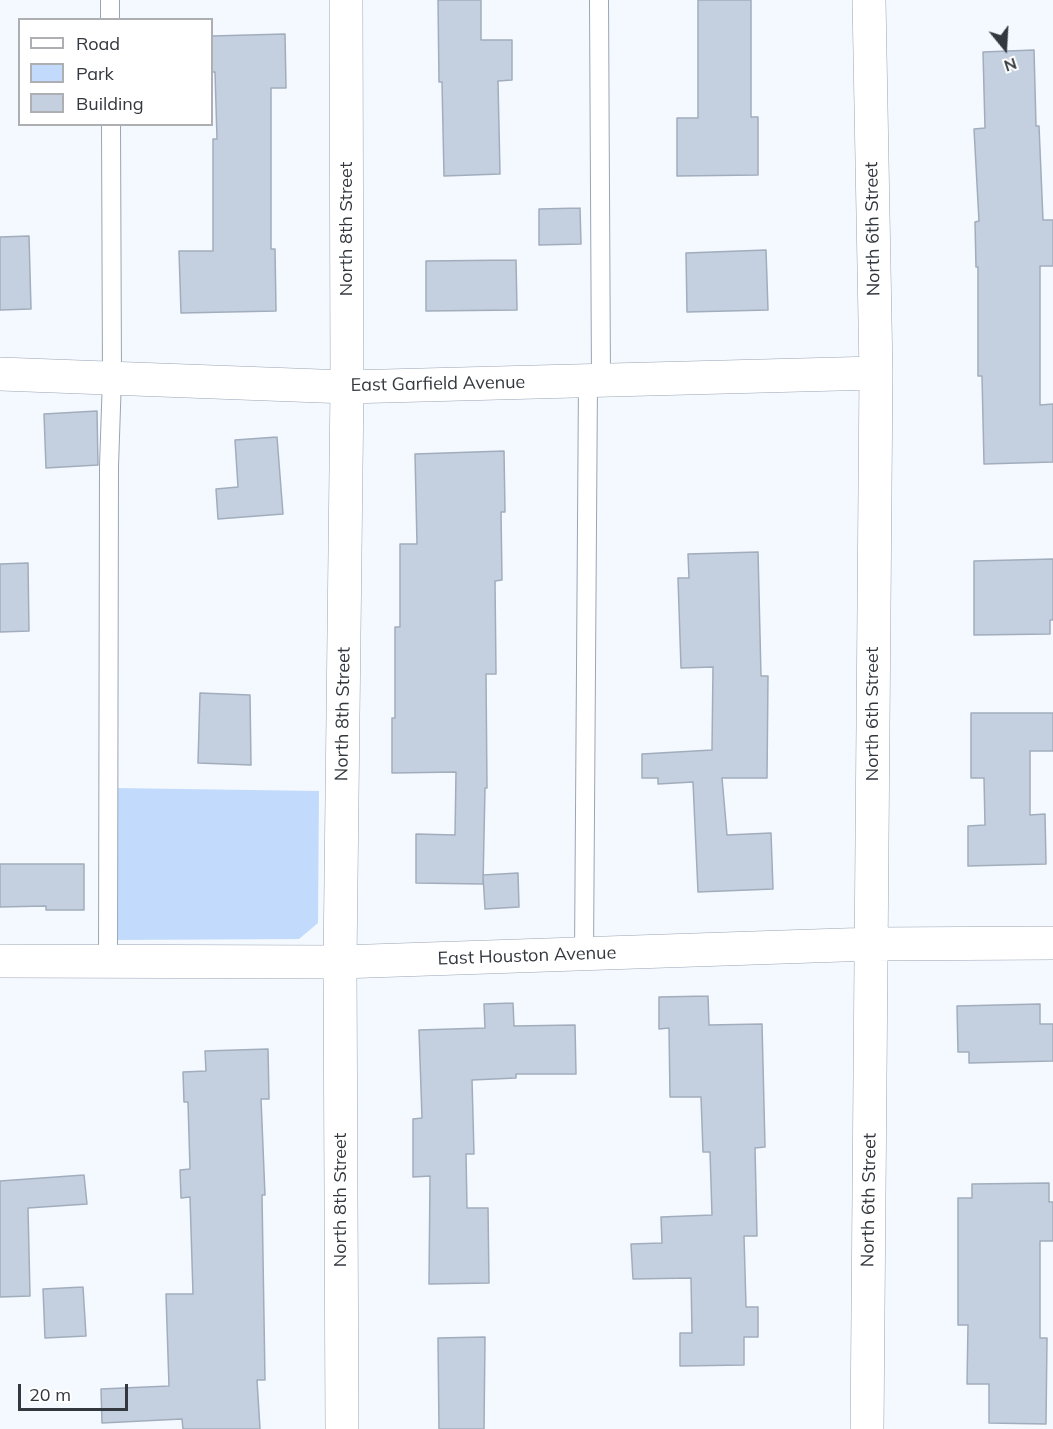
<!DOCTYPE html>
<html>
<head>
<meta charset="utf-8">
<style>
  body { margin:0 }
  #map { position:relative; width:1053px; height:1429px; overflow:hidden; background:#f4f8ff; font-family:Mulish,sans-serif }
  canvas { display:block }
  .legend { position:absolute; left:18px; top:18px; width:195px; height:108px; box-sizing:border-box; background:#fff; border:2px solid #adafb2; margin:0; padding:8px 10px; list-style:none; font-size:18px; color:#33383e }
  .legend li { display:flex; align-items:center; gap:12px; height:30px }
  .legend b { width:30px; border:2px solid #adafb2 }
  .north { position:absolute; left:975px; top:18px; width:60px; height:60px; -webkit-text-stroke:4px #fff; paint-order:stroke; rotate:162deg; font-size:16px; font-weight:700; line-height:24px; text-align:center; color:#33383e }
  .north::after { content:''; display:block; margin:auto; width:21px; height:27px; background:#33383e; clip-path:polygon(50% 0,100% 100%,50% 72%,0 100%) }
  .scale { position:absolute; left:18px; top:1384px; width:110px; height:27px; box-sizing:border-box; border:3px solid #33383e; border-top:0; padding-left:8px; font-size:18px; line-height:21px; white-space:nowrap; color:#33383e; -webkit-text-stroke:4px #fff; paint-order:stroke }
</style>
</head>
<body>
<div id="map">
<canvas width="1053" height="1429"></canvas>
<ul class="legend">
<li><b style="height:8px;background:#fff"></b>Road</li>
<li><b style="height:16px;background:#c2dbfc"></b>Park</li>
<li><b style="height:16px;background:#c4d0e0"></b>Building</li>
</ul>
<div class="north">N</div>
<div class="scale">20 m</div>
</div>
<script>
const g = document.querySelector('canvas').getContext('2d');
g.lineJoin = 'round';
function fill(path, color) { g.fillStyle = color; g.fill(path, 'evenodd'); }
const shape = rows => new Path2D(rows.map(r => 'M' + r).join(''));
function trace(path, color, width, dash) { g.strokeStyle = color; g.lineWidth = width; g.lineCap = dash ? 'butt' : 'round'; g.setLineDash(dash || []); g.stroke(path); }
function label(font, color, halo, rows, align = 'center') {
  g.font = font + ' Mulish,sans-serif'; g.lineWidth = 5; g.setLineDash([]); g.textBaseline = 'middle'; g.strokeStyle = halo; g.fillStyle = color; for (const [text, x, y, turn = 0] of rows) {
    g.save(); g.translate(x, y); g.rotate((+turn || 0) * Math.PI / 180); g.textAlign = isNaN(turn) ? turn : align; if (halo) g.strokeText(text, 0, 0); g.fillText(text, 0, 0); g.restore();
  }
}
const green = shape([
  [114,788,319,791,318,923,299,939,115,940]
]);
const building = shape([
  [438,0,481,0,481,40,512,40,512,80,498,81,500,174,444,176,442,82,439,82,438,0],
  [698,0,751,0,751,117,758,117,758,175,677,176,677,118,698,118,698,0],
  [285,34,286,88,271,88,271,249,275,249,276,311,181,313,179,251,213,251,213,139,217,139,215,72,212,72,212,36,285,34],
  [1034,50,1036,126,1039,126,1043,220,1053,220,1053,266,1040,266,1040,405,1053,404,1053,462,984,464,982,376,978,376,978,267,976,267,975,222,979,221,974,129,985,128,983,52,1034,50],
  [580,208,581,244,539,245,539,209,580,208],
  [29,236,31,309,0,310,0,237,29,236],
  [766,250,768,310,687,312,686,253,766,250],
  [516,260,517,310,426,311,426,261,516,260],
  [97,411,98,465,46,468,44,414,97,411],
  [277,437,283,514,218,519,216,489,238,487,235,440,277,437],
  [504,451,505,512,501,512,502,580,495,581,496,674,486,674,487,788,485,788,483,884,416,883,416,834,455,835,456,772,392,773,392,718,395,718,395,627,400,627,400,544,417,544,415,454,504,451],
  [758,552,761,676,768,676,767,778,722,778,727,835,771,833,773,889,698,892,693,782,658,784,658,778,642,778,642,754,712,750,713,667,681,668,678,578,689,578,688,554,758,552],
  [1053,559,1053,620,1050,620,1050,634,974,635,974,561,1053,559],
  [28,563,29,631,0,632,0,564,28,563],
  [200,693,250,695,251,765,198,763,200,693],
  [971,713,1053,713,1053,751,1030,751,1030,815,1045,814,1046,864,968,866,968,826,985,825,984,778,971,778,971,713],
  [0,864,84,864,84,910,46,910,46,906,0,907,0,864],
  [518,873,519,907,485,909,483,875,518,873],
  [708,996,709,1025,762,1024,765,1147,755,1148,757,1236,744,1236,746,1307,758,1307,758,1337,744,1337,744,1365,680,1366,680,1333,692,1333,691,1278,633,1279,631,1244,662,1243,661,1217,712,1215,710,1152,703,1152,701,1097,670,1097,669,1028,659,1029,659,997,708,996],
  [513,1003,514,1026,575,1025,576,1074,516,1074,516,1078,472,1080,474,1154,466,1154,467,1208,488,1208,489,1283,429,1284,430,1176,413,1177,413,1119,422,1118,419,1030,485,1028,484,1004,513,1003],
  [1040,1004,1040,1024,1053,1024,1053,1061,969,1063,969,1052,958,1052,957,1006,1040,1004],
  [268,1049,269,1099,261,1099,265,1195,262,1195,265,1380,257,1380,260,1429,183,1429,182,1419,102,1423,101,1389,169,1386,166,1294,193,1294,190,1197,181,1198,180,1170,190,1169,188,1102,184,1102,183,1072,206,1071,205,1051,268,1049],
  [84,1175,87,1204,28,1208,30,1296,0,1297,0,1181,84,1175],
  [1049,1183,1049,1202,1053,1202,1053,1241,1040,1241,1040,1338,1047,1338,1046,1424,989,1423,989,1384,967,1384,968,1325,958,1325,958,1198,972,1198,972,1184,1049,1183],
  [83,1287,86,1336,45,1338,43,1289,83,1287],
  [485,1337,484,1429,439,1429,438,1338,485,1337]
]);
const lane = shape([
  [110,0,110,20],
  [599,0,601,380],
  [584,954,588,380],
  [108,962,109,466,112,378,111,124]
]);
const street = shape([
  [0,374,347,387,876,373],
  [342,1429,340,962,872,944,1053,943],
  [867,1429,876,373,869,0]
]);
const secondary = shape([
  [0,961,340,962,347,387,346,0]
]);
const streetNames = [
  ["North 8th Street",347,229,-90],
  ["North 6th Street",873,229,-91],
  ["East Garfield Avenue",438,384,-1],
  ["North 8th Street",343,714,-89],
  ["North 6th Street",873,714,-90],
  ["East Houston Avenue",527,956,-2],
  ["North 8th Street",341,1200,-90],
  ["North 6th Street",869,1200,-89]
];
fill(green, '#c2dbfc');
fill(building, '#c4d0e0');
trace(building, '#a1adbc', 1.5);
trace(lane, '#9aa5b4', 20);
trace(street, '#9aa5b4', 34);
trace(secondary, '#9aa5b4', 34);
trace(lane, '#fff', 18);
trace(street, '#fff', 33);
trace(secondary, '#fff', 33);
label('18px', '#33383e', '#fff', streetNames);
</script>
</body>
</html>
